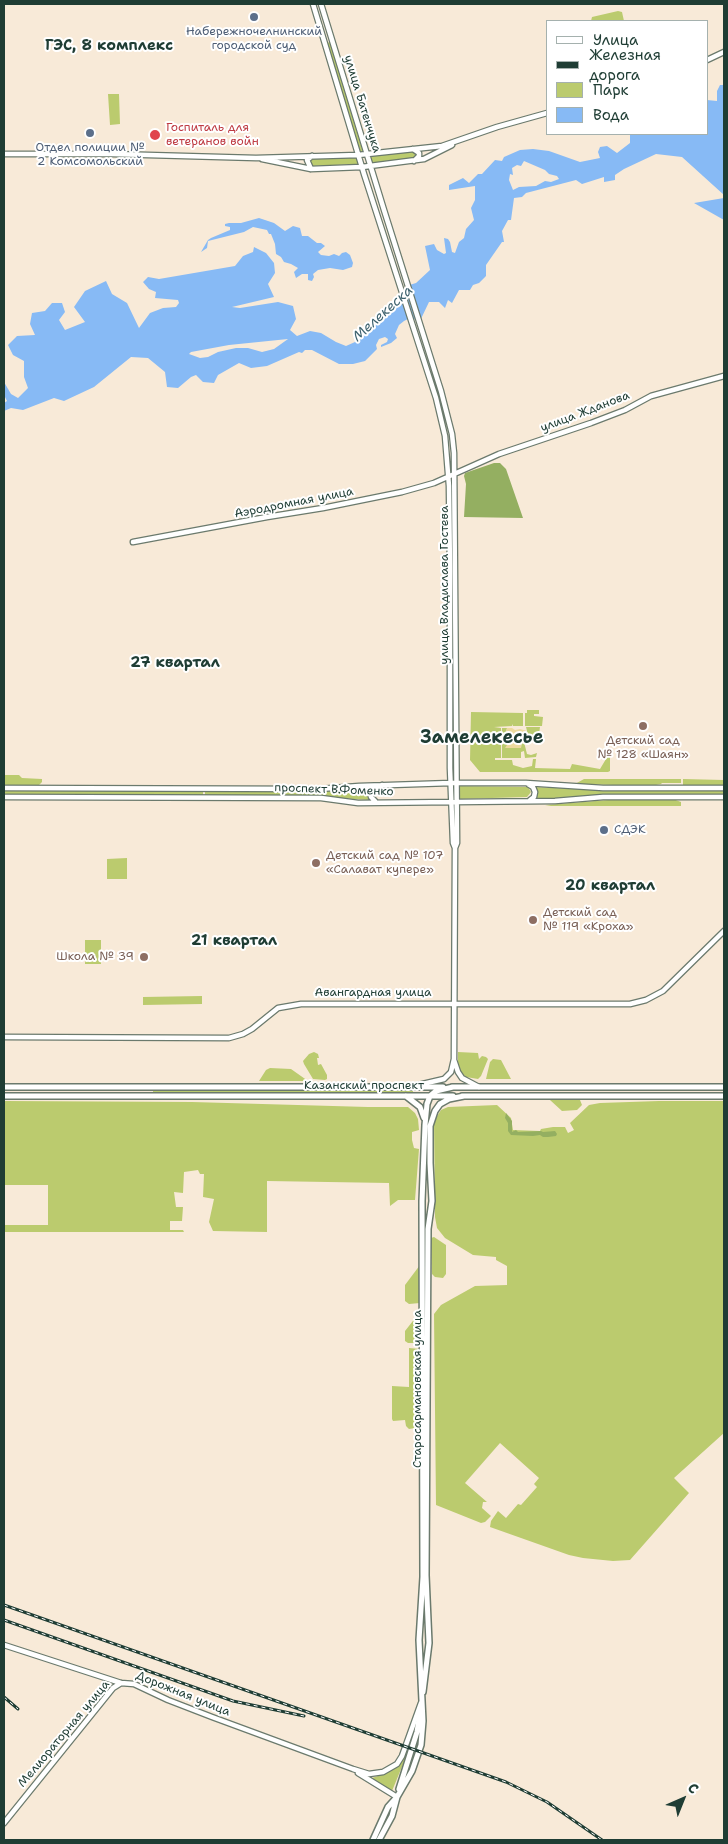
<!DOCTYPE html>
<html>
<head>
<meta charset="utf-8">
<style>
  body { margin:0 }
  #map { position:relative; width:728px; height:1844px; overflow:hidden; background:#f8ead8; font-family:"Shantell Sans",sans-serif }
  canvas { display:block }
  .frame { position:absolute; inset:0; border:5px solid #1f3d34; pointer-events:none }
  .legend { position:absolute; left:546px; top:20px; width:162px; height:115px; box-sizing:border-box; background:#fff; border:1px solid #a5b1ae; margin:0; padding:6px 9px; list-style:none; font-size:15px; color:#1f3d34 }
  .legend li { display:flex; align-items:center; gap:10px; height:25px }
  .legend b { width:25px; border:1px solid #a5b1ae }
  .north { position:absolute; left:658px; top:1774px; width:50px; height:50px; -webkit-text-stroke:4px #fff; paint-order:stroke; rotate:44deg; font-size:14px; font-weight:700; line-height:20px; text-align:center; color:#1f3d34 }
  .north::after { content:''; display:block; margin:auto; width:18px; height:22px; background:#1f3d34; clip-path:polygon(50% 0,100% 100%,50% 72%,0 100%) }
</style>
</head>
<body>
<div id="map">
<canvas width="728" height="1844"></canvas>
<div class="frame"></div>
<ul class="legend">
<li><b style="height:6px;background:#fff"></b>Улица</li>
<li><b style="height:6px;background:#1f3d34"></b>Железная дорога</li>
<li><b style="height:14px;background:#bbcb6e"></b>Парк</li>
<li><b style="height:14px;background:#87baf5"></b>Вода</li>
</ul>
<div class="north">С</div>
</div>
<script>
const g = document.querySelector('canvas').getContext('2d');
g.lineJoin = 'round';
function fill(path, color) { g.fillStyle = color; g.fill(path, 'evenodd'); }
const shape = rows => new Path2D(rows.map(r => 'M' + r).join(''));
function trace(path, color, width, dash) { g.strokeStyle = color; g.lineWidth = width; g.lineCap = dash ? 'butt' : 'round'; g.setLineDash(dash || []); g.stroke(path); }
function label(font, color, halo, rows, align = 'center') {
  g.font = font + ' "Shantell Sans",sans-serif'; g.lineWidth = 4; g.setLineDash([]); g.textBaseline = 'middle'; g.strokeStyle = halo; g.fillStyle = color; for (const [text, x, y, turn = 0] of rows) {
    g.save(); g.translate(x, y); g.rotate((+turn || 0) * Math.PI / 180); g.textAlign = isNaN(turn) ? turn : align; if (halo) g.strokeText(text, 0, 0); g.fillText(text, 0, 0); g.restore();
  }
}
const green = shape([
  [618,11,622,12,624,21,591,21,592,17],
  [330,42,363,152,360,152,327,43],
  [108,94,119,94,120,124,110,125],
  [413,151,416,155,413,159,371,164,369,156],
  [356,157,359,164,313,166,310,162,310,160,314,158],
  [527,710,539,710,539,714,534,714,534,716,543,717,542,726,525,726,525,713,527,713],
  [471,712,523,713,523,726,513,726,512,724,512,726,494,727,501,728,501,758,495,758,495,760,512,760,513,765,523,768,532,766,533,759,536,759,535,768,570,769,572,764,600,769,606,759,600,752,604,748,610,749,610,771,608,772,480,772,470,760],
  [526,727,540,727,538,741,529,733,531,735,524,742,527,754,531,755,537,753,536,757,525,758,524,751,521,752,521,758,502,758,502,728,507,728,506,732,509,742,506,748,521,748,522,741,527,731],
  [4,775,19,775,22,778,42,779,42,782,37,787,4,787],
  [584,779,681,779,681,783,662,783,661,784,651,786,575,784],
  [683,779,724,780,724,786,694,786,683,785],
  [457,786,528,787,531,792,527,797,457,799],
  [534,787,600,790,724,791,724,796,593,795,546,799,534,798],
  [357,788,369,789,367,795,369,800,322,797,205,796,205,792,322,791],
  [4,791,203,791,203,796,4,796],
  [673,799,681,802,681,806,551,806,545,805,608,800],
  [127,858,127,879,107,879,107,859],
  [85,940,101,940,101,964,85,964],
  [202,996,202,1004,143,1005,143,997],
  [314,1052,318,1054,319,1058,317,1058,318,1065,321,1064,327,1075,327,1079,325,1080,313,1079,304,1064,303,1061,309,1054],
  [458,1052,478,1053,479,1059,482,1056,486,1057,488,1059,481,1076,478,1079,466,1077,460,1072,458,1067],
  [493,1059,501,1060,511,1079,486,1079,490,1062],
  [270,1068,291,1069,308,1081,259,1081,266,1070],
  [153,1090,413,1090,413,1092,153,1092],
  [550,1100,580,1100,582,1105,577,1110,562,1111],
  [4,1101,192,1102,368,1107,408,1107,415,1113,418,1119,419,1130,412,1132,412,1140,414,1148,419,1149,415,1200,398,1200,390,1206,389,1183,267,1181,267,1232,213,1231,209,1222,214,1199,203,1197,204,1174,200,1174,198,1170,184,1172,183,1193,174,1192,176,1207,183,1207,182,1221,170,1221,170,1230,183,1230,184,1232,4,1232,4,1225,48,1225,48,1185,4,1185],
  [659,1101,724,1101,724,1433,674,1478,689,1493,630,1560,613,1561,583,1558,569,1555,490,1527,491,1521,498,1511,506,1518,518,1504,521,1505,537,1487,534,1484,539,1478,500,1443,465,1483,487,1502,483,1502,482,1508,491,1516,485,1522,481,1523,436,1505,434,1314,441,1305,475,1286,507,1285,507,1266,496,1260,496,1257,473,1255,445,1238,437,1228,435,1217,434,1121,441,1110,448,1107,497,1105,511,1118,513,1130,540,1131,541,1129,553,1127,565,1127,568,1133,574,1130,570,1123,589,1105,600,1103],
  [434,1237,446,1245,446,1274,443,1278,435,1277,432,1274,431,1238],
  [420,1265,420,1303,409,1304,405,1301,405,1285],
  [416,1317,421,1317,421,1341,418,1343,408,1343,405,1341,405,1331],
  [409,1348,420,1349,421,1419,419,1425,415,1428,409,1429,406,1426,405,1420,393,1421,392,1419,392,1386,409,1387],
  [405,1751,408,1752,392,1791,369,1779,387,1773,397,1766]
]);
const forest = shape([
  [494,463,500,463,506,469,523,518,464,517,466,484,464,476,465,473],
  [506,1113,512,1121,512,1132,516,1130,518,1132,541,1131,543,1132,555,1131,557,1134,556,1136,548,1137,543,1137,540,1135,533,1136,511,1135,508,1131,508,1123,505,1118]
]);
const sand = shape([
  [507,728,512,728,515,730,520,729,527,731,521,743,521,748,505,748,509,742,506,732]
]);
const water = shape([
  [720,85,724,85,724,195,682,157,656,154,624,169,615,175,615,180,604,182,604,177,582,184,576,180,526,193,522,197,514,198,511,220,508,220,502,231,504,242,502,242,486,265,486,276,479,283,473,285,470,290,459,290,452,303,448,300,445,308,439,302,429,302,419,323,412,317,404,321,399,325,395,334,397,338,391,343,381,347,381,345,387,342,388,339,385,337,379,339,376,345,377,349,365,361,353,364,339,364,312,350,305,350,302,353,299,352,267,366,251,368,239,363,218,375,214,383,203,382,196,375,191,377,178,388,167,387,165,372,148,358,131,357,94,387,64,401,54,398,23,410,11,408,4,411,4,403,7,401,4,395,4,382,11,394,18,398,28,388,24,377,24,361,13,355,8,345,17,336,35,335,30,324,32,313,45,311,52,303,62,303,65,312,59,320,65,330,85,322,74,307,85,291,106,281,112,294,127,303,139,328,150,313,163,308,176,307,179,303,178,300,155,298,156,292,149,289,143,282,148,277,159,279,235,266,243,256,253,252,254,247,266,253,274,263,275,273,268,284,274,297,232,307,240,308,278,302,293,306,296,319,290,330,297,336,310,331,321,333,336,342,346,346,355,342,355,337,385,315,386,307,390,305,394,307,411,297,406,286,416,283,430,270,425,246,434,244,437,250,444,254,446,253,444,238,448,239,450,242,452,252,455,253,459,242,464,238,466,229,474,220,471,208,475,200,475,186,449,190,449,185,463,178,469,183,478,174,482,174,495,160,502,161,504,157,520,150,533,149,549,151,580,162,600,158,598,152,600,147,607,146,617,153,630,143,630,134,707,134,707,100,717,101,717,91],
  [524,161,545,170,549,174,557,176,559,179,551,182,545,181,536,186,519,187,513,190,509,180,510,174,513,175,512,168,517,165,521,166],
  [288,339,274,349,262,352,248,348,236,348,218,352,208,357,200,358,189,354,191,352,229,345],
  [724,198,724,220,694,203],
  [259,218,274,223,285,231,293,226,300,228,302,236,308,236,317,243,321,243,325,246,318,252,321,255,329,256,334,254,339,256,342,253,346,252,350,255,353,263,352,267,343,270,330,268,318,270,313,274,314,277,312,281,308,280,308,274,302,274,296,278,294,272,298,268,291,264,284,262,281,257,276,254,275,244,271,234,269,234,267,230,253,227,244,232,208,241,207,248,201,252,208,240,211,238,230,230,230,227,225,226,225,224,229,223,241,223]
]);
const secondary = shape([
  [313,4,364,174,436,398,445,436,449,486,450,571,450,768,453,843,455,848],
  [321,4,384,210,441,391,452,434,454,453,457,843,455,848,454,1059,451,1072,444,1079,414,1086],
  [707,60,724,52],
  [413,149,419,153,419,156,414,161],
  [4,154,112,154,256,158,358,155,442,146,497,127,547,113],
  [262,159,311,169,362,167,424,159,452,145],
  [311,169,307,160,312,156],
  [133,542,267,517,323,508,402,492,434,483,499,454,591,423,625,410,651,396,724,376],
  [528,784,533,787,535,792,534,797,530,800],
  [4,788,319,789,359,786,451,783,526,783,603,788,724,788],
  [4,797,321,798,358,803,555,801,603,797,724,797],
  [375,801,371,797,371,792,382,785],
  [4,1037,229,1038,243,1034,252,1029,278,1008,301,1004,630,1004,646,1000,663,991,724,931],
  [454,1060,458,1072,462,1078,479,1087],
  [4,1645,121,1683,134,1684,168,1700,212,1717,353,1769,369,1774,383,1772,397,1764,402,1756,421,1703],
  [358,1773,397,1797],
  [4,1823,113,1688,121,1683]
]);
const primary = shape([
  [4,1087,443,1087],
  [452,1087,724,1087],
  [4,1096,453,1096],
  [406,1096,420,1107,424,1118],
  [462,1096,724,1096],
  [423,1692,429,1643,426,1575,428,1229,432,1201,430,1163,430,1126,435,1111,440,1104,449,1099,464,1096],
  [399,1789,417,1732,420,1713],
  [373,1840,388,1807,397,1797,412,1771,421,1745,423,1721,419,1640,423,1577,422,1201,425,1125,427,1104,430,1096,436,1091,453,1087],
  [379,1840,392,1816,397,1797]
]);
const rail = shape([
  [4,1605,506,1782,547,1802,602,1840],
  [4,1620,233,1701,304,1716],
  [4,1697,18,1709]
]);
const markers = [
  [254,17,5,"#5c6f8a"],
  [90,133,5,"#5c6f8a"],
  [155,135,6,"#e0444e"],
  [643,726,5,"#8d6e63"],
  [604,830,5,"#5c6f8a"],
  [316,863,5,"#8d6e63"],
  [533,920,5,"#8d6e63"],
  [144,957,5,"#8d6e63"]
];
const serviceNames = [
  ["Набережночелнинский",254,32],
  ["городской суд",254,46],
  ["Отдел полиции №",90,148],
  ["2 Комсомольский",90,162],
  ["СДЭК",614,830,"left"]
];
const streetNames = [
  ["улица Батенчука",362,104,73],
  ["улица Жданова",585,412,-21],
  ["Аэродромная улица",294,503,-11],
  ["улица Владислава Гостева",445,585,-90],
  ["проспект В.Фоменко",334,790,2],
  ["Авангардная улица",373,993],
  ["Казанский проспект",364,1086],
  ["Старосармановская улица",418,1389,-90],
  ["Дорожная улица",183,1694,22],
  ["Мелиораторная улица",64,1734,-50]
];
const healthNames = [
  ["Госпиталь для",166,128],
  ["ветеранов войн",166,142]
];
const educationNames = [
  ["Детский сад",643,741,"center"],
  ["№ 128 «Шаян»",643,755,"center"],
  ["Детский сад № 107",326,856],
  ["«Салават купере»",326,870],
  ["Детский сад",543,913],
  ["№ 119 «Кроха»",543,927],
  ["Школа № 39",134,957,"right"]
];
const waterNames = [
  ["Мелекеска",383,314,-42]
];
const quarterNames = [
  ["ГЭС, 8 комплекс",109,46],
  ["27 квартал",175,663],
  ["20 квартал",610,886],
  ["21 квартал",234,941]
];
const districtNames = [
  ["Замелекесье",482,738]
];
fill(green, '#bbcb6e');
fill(forest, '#94af61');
fill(sand, '#eeda9e');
fill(water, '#87baf5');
trace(secondary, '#6b7a6d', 7);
trace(primary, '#6b7a6d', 8);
trace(secondary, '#fff', 4.5);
trace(primary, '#fff', 5);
trace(rail, '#1f3d34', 3);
trace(rail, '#fff', 1, [4]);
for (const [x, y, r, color] of markers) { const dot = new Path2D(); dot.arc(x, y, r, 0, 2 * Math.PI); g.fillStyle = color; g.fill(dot); trace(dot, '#fff', 2); }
label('12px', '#4e5e75', '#fff', serviceNames);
label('12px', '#1f3d34', '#fff', streetNames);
label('12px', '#be3a42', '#fff', healthNames, 'left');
label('12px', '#785e54', '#fff', educationNames, 'left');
label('italic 14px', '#3e626e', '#fff', waterNames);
label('bold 15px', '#1f3d34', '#fff', quarterNames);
label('bold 18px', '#1f3d34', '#fff', districtNames);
</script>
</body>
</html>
